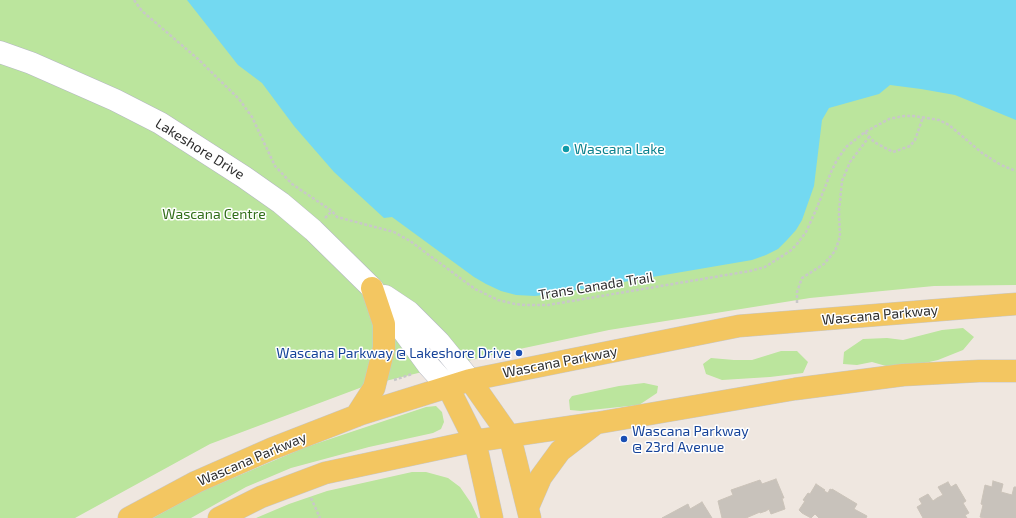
<!DOCTYPE html>
<html>
<head>
<meta charset="utf-8">
<style>
  body { margin:0 }
  canvas { display:block; background:#efe7e0 }
</style>
</head>
<body>
<canvas width="1016" height="518"></canvas>
<script>
const g = document.querySelector('canvas').getContext('2d');
g.lineJoin = 'round';
function fill(path, color) { g.fillStyle = color; g.fill(path, 'evenodd'); }
const shape = rows => new Path2D(rows.map(r => 'M' + r).join(''));
function trace(path, color, width, dash) { g.strokeStyle = color; g.lineWidth = width; g.lineCap = dash ? 'butt' : 'round'; g.setLineDash(dash || []); g.stroke(path); }
function label(font, color, halo, rows, align = 'center') {
  g.font = font + ' "Exo 2",sans-serif'; g.lineWidth = 3; g.setLineDash([]); g.textBaseline = 'middle'; g.strokeStyle = halo; g.fillStyle = color; for (const [text, x, y, turn = 0] of rows) {
    g.save(); g.translate(x, y); g.rotate((+turn || 0) * Math.PI / 180); g.textAlign = isNaN(turn) ? turn : align; if (halo) g.strokeText(text, 0, 0); g.fillText(text, 0, 0); g.restore();
  }
}
const green = shape([
  [0,0,1016,0,1016,285,934,286,810,298,609,330,496,354,365,386,210,444,75,518,0,518],
  [963,328,974,337,963,350,938,360,907,367,886,366,872,362,857,365,843,364,844,352,863,339,887,338,903,340,942,330],
  [781,351,797,351,808,362,803,373,770,377,722,380,706,374,703,364,711,358,734,360,752,360],
  [644,383,658,386,657,393,639,405,581,411,570,410,569,400,572,396,619,386],
  [436,406,442,412,444,422,441,429,433,433,369,447,291,468,246,487,191,518,153,518,200,492,306,447,426,407],
  [412,472,426,472,448,478,460,487,471,503,478,518,256,518,289,504,327,491]
]);
const water = shape([
  [187,0,1016,0,1016,120,955,95,921,89,890,85,879,94,829,108,822,120,814,186,802,220,796,230,787,240,778,249,766,255,752,260,559,293,535,296,516,295,501,291,486,284,474,277,392,217,384,218,334,172,294,126,262,83,238,65]
]);
const building = shape([
  [776,479,784,498,782,498,785,509,771,514,769,509,766,511,760,513,760,512,746,518,722,518,718,501,733,495,731,490,760,480,762,484,776,479],
  [993,481,1003,484,1001,492,1012,495,1014,487,1016,487,1016,518,984,518,980,517,983,505,981,504,985,485,992,487,993,481],
  [948,482,951,487,956,484,966,501,963,503,969,513,965,515,967,518,923,518,917,507,922,504,919,499,928,494,933,501,937,498,943,495,938,487,948,482],
  [816,484,825,490,824,491,828,493,830,489,832,490,832,489,857,504,854,509,867,516,866,518,819,518,815,514,811,518,802,513,799,510,805,501,803,500,808,493,810,494,816,484],
  [702,502,712,518,662,518,688,504,690,509,702,502]
]);
const path = shape([
  [134,0,142,11,198,59,239,99,252,117,275,166,292,184,332,211,337,217,394,232,410,241,475,289,498,300,515,304,526,305,548,305,750,271,765,267,790,251,797,244,806,232,816,210,831,172,837,160,846,147,865,132,889,119,904,116,914,116,939,120,949,125,982,153,1001,165,1016,171],
  [865,132,874,142,893,152,910,146,915,140,923,117],
  [325,218,332,211],
  [797,303,797,292,802,278,824,264,835,251,840,237,839,211,842,181,850,162,869,137],
  [394,380,412,374],
  [311,498,320,518]
]);
const minor = shape([
  [0,52,31,63,115,100,160,123,244,177,281,203,313,230,372,288,428,365,448,387],
  [385,296,409,312,439,342,470,380]
]);
const major = shape([
  [470,380,510,437,530,518],
  [448,387,475,441,492,518],
  [356,416,374,388,384,348,384,324,372,288],
  [528,507,541,477,560,451,595,424],
  [129,518,196,482,271,449,361,414,470,380,739,326,1002,305,1016,304],
  [219,518,261,497,325,473,475,441,597,423,795,389,903,375,979,371,1016,371]
]);
const markers = [
  [566,149,4,"#0f9aa8"],
  [519,353,4,"#1a4fb4"],
  [624,439,4,"#1a4fb4"]
];
const streetNames = [
  ["Lakeshore Drive",200,149,32],
  ["Trans Canada Trail",596,286,-9],
  ["Wascana Parkway",880,315,-5],
  ["Wascana Parkway",560,362,-11],
  ["Wascana Parkway",252,459,-23]
];
const cultureNames = [
  ["Wascana Lake",574,149]
];
const parkNames = [
  ["Wascana Centre",214,214]
];
const transitNames = [
  ["Wascana Parkway @ Lakeshore Drive",511,353],
  ["Wascana Parkway",632,431,"left"],
  ["@ 23rd Avenue",632,447,"left"]
];
fill(green, '#bbe59d');
fill(water, '#73d9f1');
fill(building, '#c8c2bb');
trace(building, '#cbc3b9', 1);
trace(minor, '#b3b7c1', 23);
trace(major, '#c8c8c8', 23);
trace(path, '#c8c8c8', 2.5, [3, 2]);
trace(minor, '#fff', 22);
trace(major, '#f3c661', 22);
for (const [x, y, r, color] of markers) { const dot = new Path2D(); dot.arc(x, y, r, 0, 2 * Math.PI); g.fillStyle = color; g.fill(dot); trace(dot, '#fff', 1.5); }
label('14px', '#2d2d2d', '#fff', streetNames);
label('14px', '#0d838f', '#fff', cultureNames, 'left');
label('14px', '#326e1a', '#fff', parkNames);
label('14px', '#164399', '#fff', transitNames, 'right');
</script>
</body>
</html>
